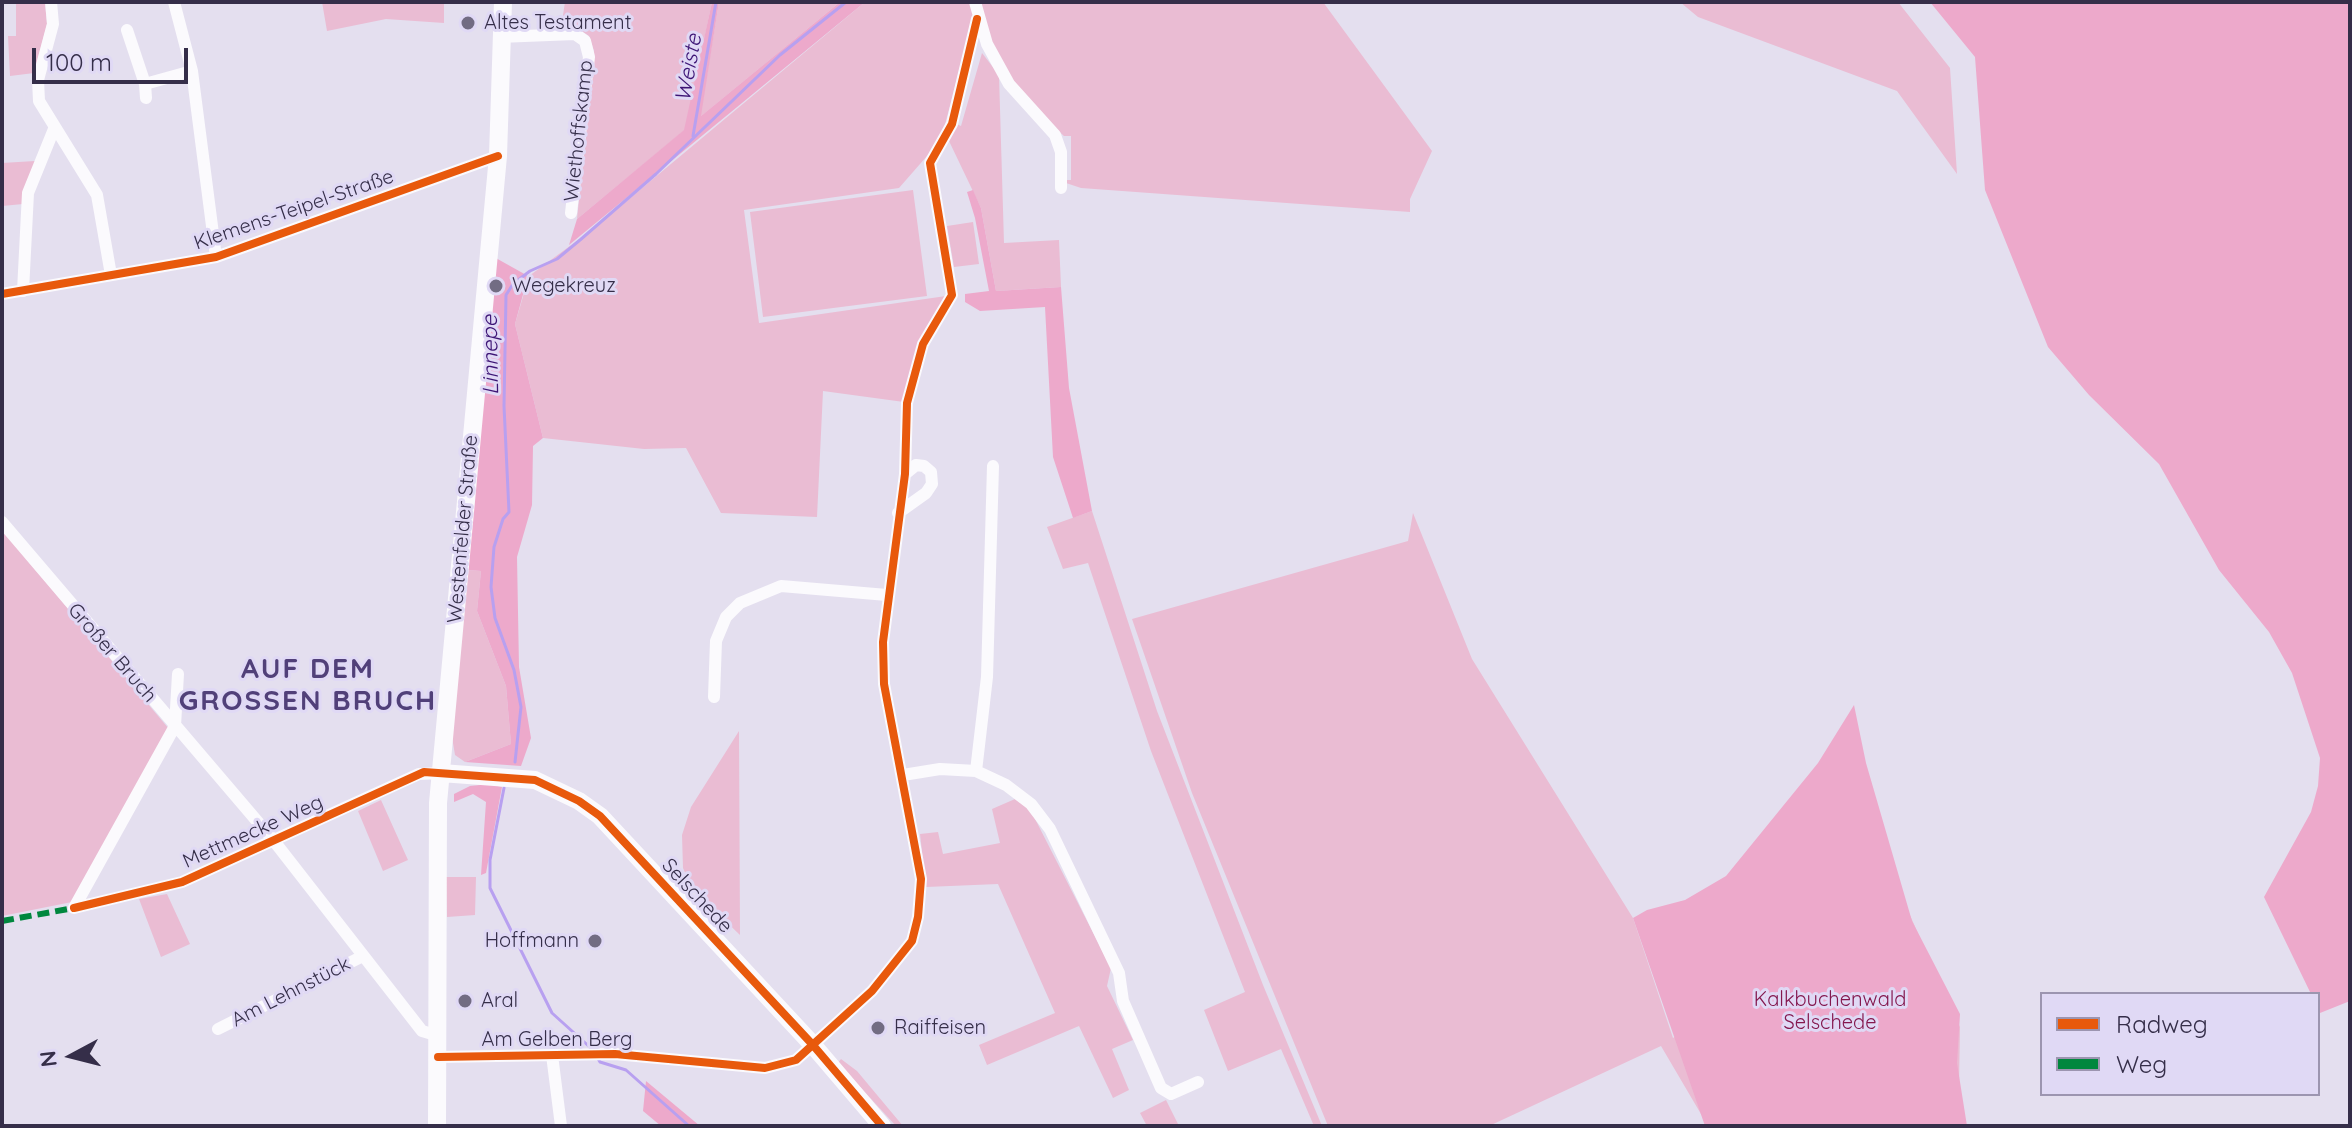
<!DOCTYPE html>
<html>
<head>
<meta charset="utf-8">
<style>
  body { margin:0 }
  #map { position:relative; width:2352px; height:1128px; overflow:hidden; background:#e4dfef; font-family:Quicksand,sans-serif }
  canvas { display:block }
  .frame { position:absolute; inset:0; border:4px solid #352e49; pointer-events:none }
  .legend { position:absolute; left:2040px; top:992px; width:280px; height:104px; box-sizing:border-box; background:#e0d9f5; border:2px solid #9c95b0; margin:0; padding:10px 14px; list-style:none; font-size:24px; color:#352e49 }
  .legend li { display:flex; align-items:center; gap:16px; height:40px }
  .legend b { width:40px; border:2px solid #9c95b0 }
  .north { position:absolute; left:32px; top:1016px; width:80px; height:80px; -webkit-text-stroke:6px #e0d9f5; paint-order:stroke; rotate:263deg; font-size:22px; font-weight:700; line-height:32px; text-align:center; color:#352e49 }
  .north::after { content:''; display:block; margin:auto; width:28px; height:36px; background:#352e49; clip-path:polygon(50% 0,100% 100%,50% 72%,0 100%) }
  .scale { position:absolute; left:32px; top:48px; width:156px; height:36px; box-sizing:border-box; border:4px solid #352e49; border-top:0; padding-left:10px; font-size:24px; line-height:28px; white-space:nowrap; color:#352e49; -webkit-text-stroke:6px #e0d9f5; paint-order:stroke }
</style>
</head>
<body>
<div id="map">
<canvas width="2352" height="1128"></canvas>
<div class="frame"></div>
<ul class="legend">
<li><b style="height:10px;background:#e8590c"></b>Radweg</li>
<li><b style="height:10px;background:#00873e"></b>Weg</li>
</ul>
<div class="north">N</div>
<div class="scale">100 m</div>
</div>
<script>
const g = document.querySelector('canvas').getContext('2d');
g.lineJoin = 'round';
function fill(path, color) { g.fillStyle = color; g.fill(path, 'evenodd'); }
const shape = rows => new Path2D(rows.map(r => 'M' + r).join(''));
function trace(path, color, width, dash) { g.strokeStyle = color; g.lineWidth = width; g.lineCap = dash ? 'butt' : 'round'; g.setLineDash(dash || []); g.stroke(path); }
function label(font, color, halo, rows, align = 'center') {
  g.font = font + ' Quicksand,sans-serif'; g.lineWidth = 6; g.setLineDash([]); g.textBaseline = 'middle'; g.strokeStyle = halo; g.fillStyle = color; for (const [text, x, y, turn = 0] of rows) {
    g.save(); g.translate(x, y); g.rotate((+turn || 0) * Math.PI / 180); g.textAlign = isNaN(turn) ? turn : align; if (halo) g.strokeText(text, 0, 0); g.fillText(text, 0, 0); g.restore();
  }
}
const green = shape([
  [16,2,45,2,47,24,34,73,10,76,8,36,16,36],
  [322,2,444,2,444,23,386,19,327,31],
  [565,2,712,2,685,130,577,219,594,51,589,36,580,30,561,28],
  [719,2,840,2,700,117],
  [865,2,972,2,974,13,941,140,899,188,744,210,759,323,946,296,904,402,823,391,817,517,721,513,686,448,644,449,543,438,515,324,529,276,593,229],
  [978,2,1323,2,1432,151,1410,199,1410,212,1081,188,1066,183,1064,180,1071,180,1071,136,1064,136,1019,94,991,48],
  [1680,2,1898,2,1950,68,1957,174,1897,91,1698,17],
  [982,53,999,75,1004,243,1059,240,1061,287,996,291,981,208,949,141,954,123,961,126],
  [35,161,23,204,2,206,2,163],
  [913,190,927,296,763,317,750,212],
  [973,222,979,264,954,267,947,226],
  [1092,511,1157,711,1263,985,1322,1126,1314,1126,1281,1049,1228,1071,1204,1010,1245,992,1151,751,1088,563,1063,569,1047,527],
  [1413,513,1472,659,1633,918,1673,1038,1900,893,1960,1027,1959,1085,1708,1126,1661,1046,1489,1126,1328,1126,1192,793,1132,619,1408,541],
  [2,530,169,729,72,902,2,916],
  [468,570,481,571,477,611,506,686,511,744,465,762,455,755,451,731],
  [739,731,740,935,692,889,683,868,682,835,691,807],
  [1015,799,1030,809,1111,968,1107,986,1133,1040,1112,1049,1129,1090,1113,1098,1079,1026,987,1065,979,1045,1055,1013,998,884,926,887,920,834,938,832,943,854,1000,843,992,809],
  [381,800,408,860,383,871,358,811],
  [446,877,476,877,475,915,447,917],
  [167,894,190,944,161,957,139,899],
  [841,1059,857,1071,903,1126,896,1126,838,1063],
  [1166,1100,1179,1126,1147,1126,1140,1113]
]);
const forest = shape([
  [712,2,719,2,701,116,840,2,865,2,569,245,577,219,684,130],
  [1930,2,2350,2,2350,1001,2320,1013,2318,994,2311,994,2264,897,2311,812,2318,786,2320,758,2292,673,2269,632,2219,570,2159,464,2089,395,2048,347,1985,190,1975,57],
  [973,190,981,208,996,291,1061,287,1069,388,1092,511,1073,518,1053,457,1045,307,980,311,965,302,965,294,989,291,975,218,967,192],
  [494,257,528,276,515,324,543,438,533,446,532,505,517,557,519,667,531,738,521,766,465,762,511,744,506,686,477,611,481,571,468,570],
  [1854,705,1866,763,1912,921,1960,1014,1957,1063,1967,1126,1705,1126,1633,918,1647,910,1685,900,1726,876,1818,763],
  [490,784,502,787,486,873,481,875,486,802,473,794,454,802,454,794,470,786],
  [646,1081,700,1126,661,1126,643,1111]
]);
const stream = shape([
  [693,136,716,2],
  [515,762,521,707,514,670,495,618,491,587,494,547,503,519,509,512,504,406,506,295,513,284,530,271,557,259,580,240,656,174,780,55,846,2],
  [504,788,490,860,490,888,552,1013,593,1050],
  [597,1057,600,1062,626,1070,689,1126]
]);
const street = shape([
  [51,2,53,24,38,80,39,101,97,195,111,275],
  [174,2,192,71,216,257],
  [975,2,987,44,1009,84,1055,135,1061,152,1061,188],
  [127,30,145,84],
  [499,37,575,34,585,41,589,57,571,213],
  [146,98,145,84,192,71],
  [23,291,28,193,54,129],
  [2,294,216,257,498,156],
  [898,513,926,493,932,484,931,472,924,466,916,465,905,474],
  [2,522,274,841,422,1031,439,1036],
  [714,697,716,641,726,617,740,603,781,586,887,595],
  [976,771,987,677,993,466],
  [903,775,940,769,976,771,1006,785,1031,804,1050,829,1119,973,1123,1001,1161,1088,1171,1094,1198,1082],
  [74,908,182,882,419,774,441,773],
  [74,908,175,726,178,674],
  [218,1029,363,956],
  [552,1055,561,1126],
  [438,1057,615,1054,765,1068,796,1060,872,991,912,941,918,917,921,879,884,684,883,642,905,474,907,403,923,344,952,295,930,163,952,124,977,19]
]);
const secondary = shape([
  [441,773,535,780,579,801,600,816,812,1044,882,1126],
  [437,1126,438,803,498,156,503,2]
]);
const quiet = shape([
  [2,921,74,908]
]);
const cycleway = shape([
  [2,294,216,257,498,156],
  [74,908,182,882,424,772,535,780,579,801,600,816,812,1044,882,1126],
  [438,1057,615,1054,765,1068,796,1060,872,991,912,941,918,917,921,879,884,684,883,642,905,474,907,403,923,344,952,295,930,163,952,124,977,19]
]);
const markers = [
  [468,23,8,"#726c83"],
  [496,286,8,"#726c83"],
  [595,941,8,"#726c83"],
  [465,1001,8,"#726c83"],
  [878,1028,8,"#726c83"]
];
const poiNames = [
  ["Altes Testament",484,23],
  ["Wegekreuz",512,286],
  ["Hoffmann",579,941,"right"],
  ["Aral",481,1001],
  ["Raiffeisen",894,1028]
];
const streetNames = [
  ["Wiethoffskamp",579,131,-84],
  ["Klemens-Teipel-Straße",294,210,-19],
  ["Westenfelder Straße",463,529,-85],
  ["Großer Bruch",112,653,49],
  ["Mettmecke Weg",253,832,-24],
  ["Selschede",697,896,47],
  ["Am Lehnstück",291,992,-27],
  ["Am Gelben Berg",557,1040]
];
const parkNames = [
  ["Kalkbuchenwald",1830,1000],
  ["Selschede",1830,1023]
];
const waterNames = [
  ["Weiste",689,68,-80],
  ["Linnepe",491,355,-91]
];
const districtNames = [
  ["AUF DEM",308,670],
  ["GROSSEN BRUCH",308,702]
];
fill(green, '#eabcd3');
fill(forest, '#eda9cb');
trace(stream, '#b8a0f0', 3);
trace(street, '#fbfafd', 12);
trace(secondary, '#fbfafd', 18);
trace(quiet, '#00873e', 6, [12, 6]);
trace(cycleway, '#e8590c', 8);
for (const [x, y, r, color] of markers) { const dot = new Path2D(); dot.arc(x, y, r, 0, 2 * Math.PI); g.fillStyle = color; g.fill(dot); trace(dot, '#e0d9f5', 3); }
label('20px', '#352e49', '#e0d9f5', poiNames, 'left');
label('20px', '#352e49', '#e0d9f5', streetNames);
label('20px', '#84174e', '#e0d9f5', parkNames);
label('italic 22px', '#3d1575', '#e0d9f5', waterNames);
g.letterSpacing = '2px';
label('bold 28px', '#514079', '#e0d9f5', districtNames);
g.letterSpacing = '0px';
</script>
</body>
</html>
